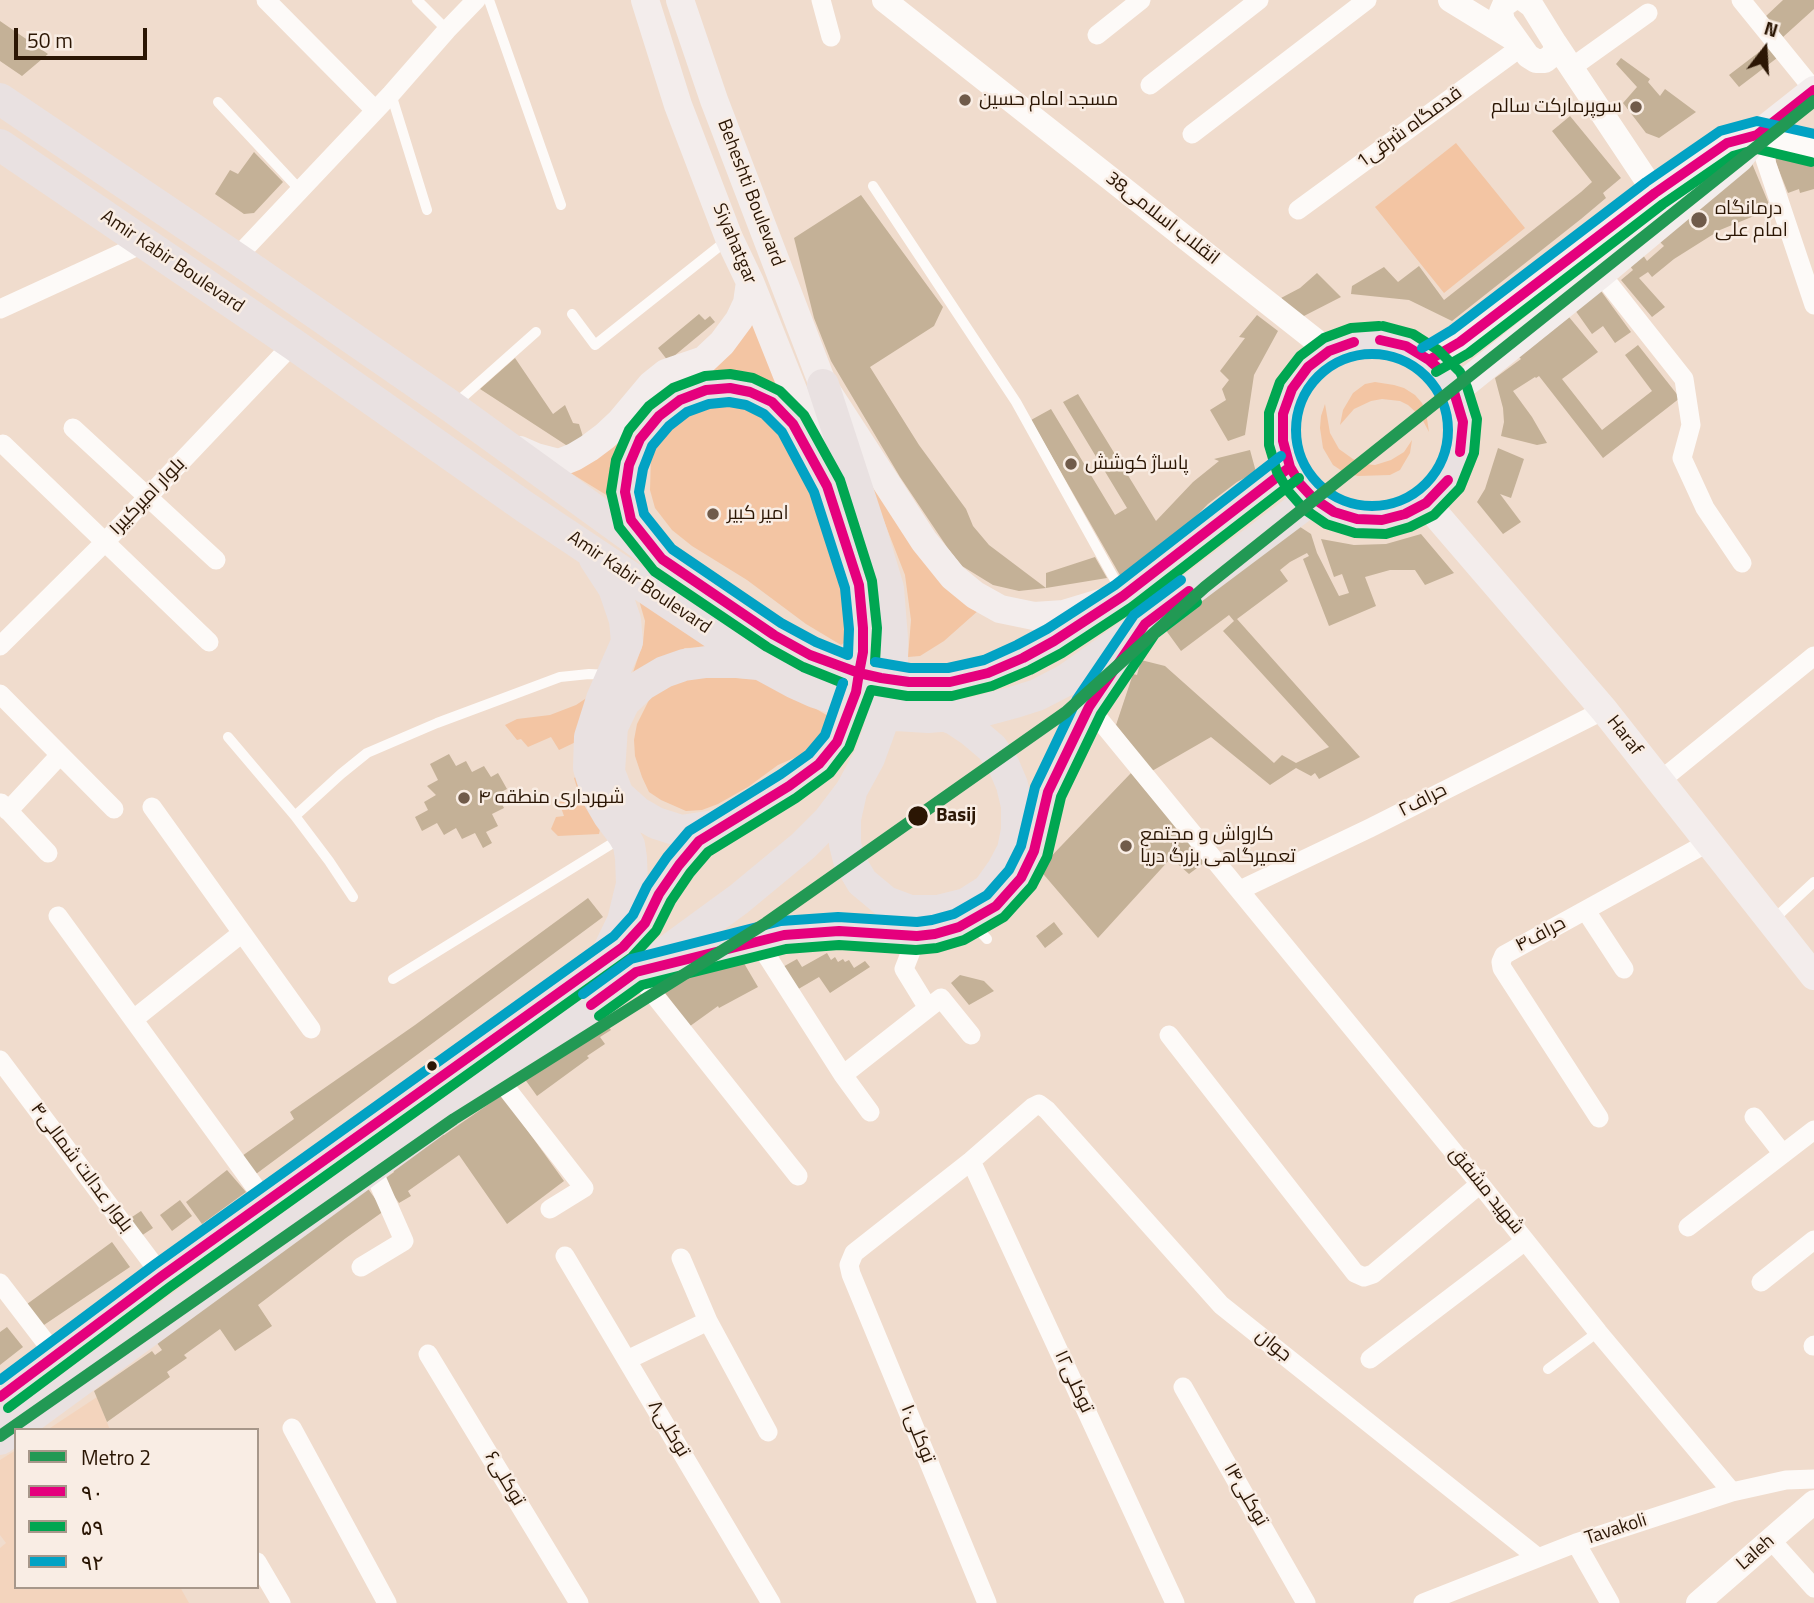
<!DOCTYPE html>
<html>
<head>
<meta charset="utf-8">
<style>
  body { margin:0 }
  #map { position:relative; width:1814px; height:1603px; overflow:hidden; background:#f0dccd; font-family:"Titillium Web",sans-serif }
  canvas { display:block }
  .legend { position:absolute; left:14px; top:1428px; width:245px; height:161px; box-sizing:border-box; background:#f9ede4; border:2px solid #a7978a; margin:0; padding:9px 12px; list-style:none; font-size:21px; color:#2b1604 }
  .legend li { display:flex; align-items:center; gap:14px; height:35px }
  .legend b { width:35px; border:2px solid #a7978a }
  .north { position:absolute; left:1730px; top:14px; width:70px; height:70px; -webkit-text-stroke:5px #f9ede4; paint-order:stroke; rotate:17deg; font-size:19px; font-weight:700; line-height:28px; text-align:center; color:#2b1604 }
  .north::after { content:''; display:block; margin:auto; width:24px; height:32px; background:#2b1604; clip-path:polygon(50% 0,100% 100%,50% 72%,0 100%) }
  .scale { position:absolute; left:14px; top:28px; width:133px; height:32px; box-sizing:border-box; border:4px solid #2b1604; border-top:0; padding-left:9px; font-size:21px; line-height:24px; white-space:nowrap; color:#2b1604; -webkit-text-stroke:5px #f9ede4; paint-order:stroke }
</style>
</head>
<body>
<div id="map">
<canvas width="1814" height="1603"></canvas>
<ul class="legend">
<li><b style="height:9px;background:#229954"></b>Metro 2</li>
<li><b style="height:9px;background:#e5007d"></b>۹۰</li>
<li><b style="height:9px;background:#00a651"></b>۵۹</li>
<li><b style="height:9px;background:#02a2c4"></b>۹۲</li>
</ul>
<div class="north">N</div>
<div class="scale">50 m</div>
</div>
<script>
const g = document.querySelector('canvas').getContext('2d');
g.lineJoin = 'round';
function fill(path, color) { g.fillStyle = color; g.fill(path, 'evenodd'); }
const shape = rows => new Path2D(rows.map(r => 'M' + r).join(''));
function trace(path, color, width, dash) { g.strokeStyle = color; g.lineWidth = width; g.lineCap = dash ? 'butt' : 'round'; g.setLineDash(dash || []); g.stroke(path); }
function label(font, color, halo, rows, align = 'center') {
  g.font = font + ' "Titillium Web",Cairo,sans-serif'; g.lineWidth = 5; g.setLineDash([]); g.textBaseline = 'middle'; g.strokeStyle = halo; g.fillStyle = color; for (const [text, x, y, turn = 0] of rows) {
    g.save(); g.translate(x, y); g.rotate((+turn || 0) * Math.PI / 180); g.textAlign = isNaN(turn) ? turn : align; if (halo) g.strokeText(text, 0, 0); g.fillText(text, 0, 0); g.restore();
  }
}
const built = shape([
  [97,1397,110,1430,47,1430],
  [16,1450,16,1587,180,1587,189,1603,0,1603,0,1548,6,1543,0,1535,0,1460]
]);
const green = shape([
  [1456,143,1525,228,1444,293,1375,207],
  [752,316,788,401,701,378],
  [1375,382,1394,385,1404,388,1415,395,1422,403,1426,412,1429,432,1421,417,1408,405,1400,401,1382,399,1371,401,1354,409,1340,425,1343,410,1353,393,1365,384],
  [736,399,775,420,804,469,842,581,846,599,848,640,841,645,806,624,747,580,692,546,672,530,655,508,650,490,651,455,658,440,667,426,692,406],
  [1325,404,1330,433,1339,449,1353,459,1365,464,1375,465,1391,460,1404,452,1412,440,1410,453,1400,470,1390,475,1358,476,1345,473,1333,465,1323,448,1320,428,1321,416],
  [627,433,615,453,612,478,616,501,569,472],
  [859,457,979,610,944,641,920,656,908,657,911,620,905,575],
  [636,590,719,647,685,648,649,666,628,687,643,643,645,621],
  [684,674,767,680,835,720,825,740,801,755,778,765,748,787,718,804,702,810,686,811,661,800,649,792,642,777,635,756,634,740,637,724,652,694],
  [591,695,580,740,559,750,551,737,528,747,521,739,517,740,505,725,517,719,550,715,576,705],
  [582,774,601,825,599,834,558,836,551,829,556,817,564,816,559,802,577,797,578,791,574,778]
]);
const building = shape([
  [1783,0,1814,0,1814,9,1783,37,1765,17],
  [0,21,48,54,22,76,0,61],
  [1767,46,1777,58,1739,87,1729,75],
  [1621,58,1650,79,1648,82,1660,96,1665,89,1696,112,1659,138,1646,133,1623,103,1637,87,1616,64],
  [1570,116,1621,178,1603,193,1606,198,1581,219,1452,321,1409,300,1351,294,1352,286,1384,267,1398,282,1419,266,1444,300,1581,192,1592,182,1552,131],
  [254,152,283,182,254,213,244,214,215,194,230,170,238,174],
  [1776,156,1814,164,1814,189,1800,193,1799,189,1788,193,1776,163],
  [1751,161,1771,209,1720,230,1674,259,1652,277,1648,272,1639,278,1665,307,1652,317,1621,280,1633,270,1629,265,1643,255,1647,261,1664,246,1656,238],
  [861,195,943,307,934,326,870,367,919,445,966,509,973,526,989,545,1046,588,1019,591,993,585,962,566,947,547,900,477,831,361,814,318,794,238],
  [1317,273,1341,297,1302,317,1281,298,1300,288],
  [1601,291,1631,332,1615,343,1603,326,1592,334,1575,310],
  [699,314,705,320,710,316,715,322,668,361,658,348],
  [1257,315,1278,331,1254,375,1245,435,1228,441,1210,410,1226,400,1222,389,1229,380,1220,371,1245,338,1239,337],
  [1569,317,1598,352,1562,379,1602,430,1652,391,1625,355,1638,345,1680,398,1603,458,1539,376,1536,378,1535,377,1513,391,1532,417,1547,443,1537,445,1501,436,1504,422,1503,408,1495,378,1521,359,1519,357],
  [515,358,553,414,565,405,573,423,579,424,585,443,566,445,480,389],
  [1078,394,1156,521,1193,482,1219,461,1214,459,1250,450,1256,472,1237,482,1208,504,1170,543,1121,577,1031,420,1051,409,1115,515,1127,508,1063,402],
  [1498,448,1524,459,1511,498,1500,494,1521,522,1503,534,1477,502,1485,489],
  [1294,523,1311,534,1317,553,1339,596,1349,593,1342,574,1334,577,1321,539,1354,545,1386,544,1421,534,1454,573,1425,585,1415,570,1390,570,1365,577,1376,606,1329,626,1303,559,1309,556,1307,553,1290,562,1280,570,1288,581,1237,619,1360,757,1319,779,1315,773,1311,776,1296,768,1270,785,1211,737,1152,771,1116,725,1133,674,1137,675,1141,660,1165,666,1274,763,1282,755,1296,763,1329,747,1223,631,1234,621,1229,615,1181,651,1165,629,1212,593],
  [1095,557,1107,578,1046,588,1046,573],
  [449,754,456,766,466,761,472,772,484,766,491,777,498,773,507,789,497,794,504,808,492,814,498,826,486,832,492,843,483,848,475,833,462,839,456,828,444,835,437,823,422,831,415,817,428,810,424,802,436,795,427,786,438,780,430,764],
  [1131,773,1205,862,1189,874,1171,858,1098,938,1039,869],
  [588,898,603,917,256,1174,242,1156,294,1119,290,1112,415,1025],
  [1054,922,1063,934,1045,948,1036,936],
  [738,953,758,987,719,1008,718,1006,686,1029,657,987,676,975],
  [827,953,831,960,835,957,838,962,843,959,845,962,849,960,854,968,865,961,870,967,830,993,819,977,795,991,781,968,797,959,802,967],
  [960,975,984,981,994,991,969,1005,951,983],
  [604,1021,611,1030,600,1037,605,1044,587,1056,589,1058,537,1096,524,1078,530,1074,527,1070,572,1036,576,1041],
  [502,1095,564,1181,507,1224,459,1155,408,1191,411,1196,399,1203,383,1180,394,1172,391,1167,441,1131,444,1135],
  [227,1170,246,1192,202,1224,186,1202],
  [366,1186,384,1211,346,1238,258,1305,272,1326,235,1351,220,1329,184,1355,187,1358,167,1372,170,1377,107,1422,94,1391,152,1351,155,1355,162,1350,154,1339],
  [180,1200,192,1216,172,1231,160,1215],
  [141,1211,153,1228,141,1236,129,1219],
  [112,1242,130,1267,38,1329,23,1307],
  [7,1327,23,1347,0,1365,0,1332]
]);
const service = shape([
  [417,0,447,30],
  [489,0,561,205],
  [391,94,427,210],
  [218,102,300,190],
  [873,186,1016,402,1121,591],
  [572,314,595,345,726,241],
  [455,404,536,332],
  [228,737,295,816],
  [353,897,329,861,295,816,341,774,367,753,437,723,496,701,560,677,589,674,609,675],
  [1774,919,1814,882],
  [973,924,987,939],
  [393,979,621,838],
  [1548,1369,1598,1332]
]);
const minor = shape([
  [266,0,375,110],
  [821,0,831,37],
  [1741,0,1814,90],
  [1097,35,1141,0],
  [1571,68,1648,13],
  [1150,85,1259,0],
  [1192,134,1367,0],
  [1757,135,1814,305],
  [1298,210,1521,47],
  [236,258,391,94,447,30,476,0],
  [1601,274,1684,379,1691,425,1682,458,1705,508,1742,563],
  [0,309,144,243],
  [73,428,216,560],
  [3,444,209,642],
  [0,646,105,542,293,344],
  [0,694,114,809],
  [1089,707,1480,1184,1598,1332,1732,1492],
  [1660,781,1814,656],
  [1,803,48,853],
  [152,807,311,1029],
  [8,811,60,755],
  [1240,890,1370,828,1604,710],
  [1586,911,1624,969],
  [58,916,266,1202],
  [917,936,904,969,928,1008],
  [758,942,843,1075,870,1112],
  [636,972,798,1176],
  [134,1019,242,933],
  [1169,1035,1355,1273,1364,1277,1373,1274,1480,1184],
  [0,1060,162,1276],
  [496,1075,584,1188,550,1209],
  [843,1075,941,998,971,1035],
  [1754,1117,1783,1154],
  [1599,1118,1502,968,1501,962,1504,955,1709,842],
  [971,1161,1175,1603],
  [1688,1227,1814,1130],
  [565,1256,771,1603],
  [681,1258,708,1321,768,1432],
  [361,1267,404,1241,371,1166],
  [1761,1282,1814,1240],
  [0,1283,56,1356],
  [1813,1346,1814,1345],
  [428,1354,579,1603],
  [1370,1359,1525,1241],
  [627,1360,708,1321],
  [1183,1387,1306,1603],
  [292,1428,387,1603],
  [1771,1540,1814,1588],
  [1576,1543,1610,1603],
  [257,1562,281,1603],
  [987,1603,851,1274,849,1265,854,1253,971,1161,1033,1107,1039,1104,1047,1110,1221,1305,1537,1557],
  [1423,1603,1576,1543,1732,1492,1786,1480,1814,1479]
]);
const tertiary = shape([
  [884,0,1329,351],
  [1450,0,1512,38],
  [1511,0,1504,5,1501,12,1503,21,1528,56,1536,61,1545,61,1555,53,1555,43,1532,6,1524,0],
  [1555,43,1655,193],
  [1757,135,1814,148],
  [1698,1603,1814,1502]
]);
const secondary = shape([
  [645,0,678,105,729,238,750,282,805,420,814,445],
  [680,0,714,100,823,385,924,541,953,577,975,595,1000,609,1034,616,1064,614,1107,601],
  [1429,360,1460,342,1655,193,1727,143,1757,135],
  [1454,392,1601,274,1740,158,1757,135,1814,90],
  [520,450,536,457,559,463,574,457,589,448,605,436,620,422,651,385,666,373,704,360,722,343,739,320,747,303,750,282],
  [1426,503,1604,710,1814,976]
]);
const primary = shape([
  [0,99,236,258,452,407,662,559,774,635,810,655,849,670,881,678,909,682,950,682,988,673,1023,658,1087,621,1123,596,1290,467],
  [0,145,293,344,525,507,760,664,795,683,815,692,857,705,896,715,928,717,974,713,1015,702,1037,695,1066,680,1145,624,1313,498],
  '1282 430a90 90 0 1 1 180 0a90 90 0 1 1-180 0Z',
  [595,559,614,588,625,620,627,642,602,699,590,737,589,768,598,797,609,816,624,836,629,845,631,858,632,884,623,921,609,950],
  [851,792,845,819,845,844,849,860,862,882,886,902,910,911,938,911,966,904,988,890,1003,869,1013,850,1017,830,1017,806,1012,785,1004,766,992,748,972,731,954,719,946,716],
  [721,825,681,831,656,823,637,812,618,795,609,772,612,727,624,702,642,685,664,672,684,665,706,662,737,662,758,664],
  [654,968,784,935,839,931,917,936,935,934,959,927,996,906,1021,878,1034,851,1048,792,1089,707,1134,641],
  [20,1424,0,1397,162,1276,623,947,645,923,659,894,679,865,699,841,789,786,819,764,837,742,856,692,863,652,859,585,827,486,793,424,772,402,750,392,730,388,706,390,680,400,659,416,640,439,629,465,625,492,631,520,662,559],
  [0,1439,739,899,803,846,829,820,851,791,869,758,881,725,892,663,892,638,888,588,873,538,823,385]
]);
const bus1 = shape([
  [1380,340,1406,346,1429,360,1439,369],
  [1354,342,1329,351,1308,367,1292,389,1283,414,1283,441,1290,467,1300,484,1313,498,1334,512,1357,519,1382,520,1405,514,1426,503,1448,480],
  [1429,360,1460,342,1655,193,1727,143,1757,135,1814,90],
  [730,388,750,392,772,402,793,424,827,486,859,585,863,628,863,652,859,673,810,655,774,635,662,559,631,520,625,492,629,465,640,439,659,416,680,400,706,390,730,388],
  [1454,392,1463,422,1460,452],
  [859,673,881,678,909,682,950,682,988,673,1023,658,1054,641,1123,596,1290,467],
  [591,1005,636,972,784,935,839,931,917,936,935,934,959,927,996,906,1021,878,1034,851,1048,792,1089,707,1145,624,1189,591],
  [0,1397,162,1276,623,947,645,923,659,894,679,865,699,841,789,786,819,764,837,742,856,692,859,673]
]);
const bus2 = shape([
  [1379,326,1351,328,1324,338,1300,356,1280,382,1269,413,1269,445,1277,472,1289,492,1304,509,1326,524,1355,533,1386,534,1410,527,1434,515,1460,488,1474,453,1477,419,1467,387,1460,372,1438,350,1413,334,1383,326],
  [1436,372,1469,353,1663,204,1733,156,1757,149,1811,162],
  [843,683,803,667,767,647,654,571,619,527,611,492,616,460,629,430,649,406,673,388,705,376,730,374,753,378,780,391,804,415,840,480,872,581,877,628,875,662],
  [599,1016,642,985,786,949,839,945,916,950,937,948,964,940,1004,917,1032,886,1047,857,1061,797,1101,714,1155,634,1197,602],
  [8,1408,170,1287,632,957,656,931,671,901,690,873,708,852,796,798,830,773,849,748,871,690,907,696,952,696,992,686,1030,670,1062,653,1132,607,1299,478]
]);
const bus3 = shape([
  [1422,348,1452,330,1646,182,1720,131,1757,121,1814,134],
  '1296 430a76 76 0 1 1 152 0a76 76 0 1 1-152 0Z',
  [729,402,746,405,764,414,782,432,814,492,845,588,849,629,848,655,816,642,781,623,672,549,644,514,639,492,643,469,652,446,669,426,687,412,709,404,729,402],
  [875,662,910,668,948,668,984,660,1017,645,1047,629,1115,585,1281,456],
  [583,994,631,959,781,921,838,917,917,922,932,920,954,914,987,895,1009,870,1021,846,1035,787,1077,699,1134,615,1181,580],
  [0,1380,154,1265,614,936,633,915,647,886,667,857,689,831,781,774,809,754,825,735,843,683]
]);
const metro1 = shape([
  [0,1436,454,1119,766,923,1066,712,1205,587,1814,101]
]);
const markers = [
  [965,100,7,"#705b4a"],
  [1636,107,7,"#705b4a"],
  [1699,220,9,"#705b4a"],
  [1071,464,7,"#705b4a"],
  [713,514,7,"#705b4a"],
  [464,798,7,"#705b4a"],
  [918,816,11,"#2b1604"],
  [1126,846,7,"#705b4a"],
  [432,1066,6,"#2b1604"]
];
const poiNames = [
  ["مسجد امام حسین",979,100],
  ["سوپرمارکت سالم",1622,107,"right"],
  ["درمانگاه",1715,209],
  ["امام علی",1715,231],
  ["پاساژ کوشش",1085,464],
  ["امیر کبیر",727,514],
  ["شهرداری منطقه ۴",478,798],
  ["کارواش و مجتمع",1140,835],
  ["تعمیرگاهی بزرگ دریا",1140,857]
];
const streetNames = [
  ["1قدمگاه شرقی",1410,128,-36],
  ["Beheshti Boulevard",750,193,69],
  ["38انقلاب اسلامی",1162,219,38],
  ["Siyahatgar",734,244,67],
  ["Amir Kabir Boulevard",172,262,34],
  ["بلوار امیرکبیر۱",148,497,-46],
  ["Amir Kabir Boulevard",639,583,34],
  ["Haraf",1624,736,52],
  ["حراف۲",1423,801,-27],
  ["حراف۴",1541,935,-28],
  ["بلوار عدالت شمالی۴",81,1168,53],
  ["شهید مشفق",1486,1191,51],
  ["جوان",1273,1346,39],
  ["توکلی۱۲",1073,1382,65],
  ["توکلی۸",668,1429,59],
  ["۱۰توکلی",917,1434,68],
  ["توکلی۶",504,1479,59],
  ["توکلی۱۴",1245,1495,60],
  ["Tavakoli",1616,1530,-18],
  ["Laleh",1756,1553,-41]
];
const stopNames = [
  ["Basij",936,816]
];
fill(built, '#f3d4bd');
fill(green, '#f3c5a3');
fill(building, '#c4b197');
trace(service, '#fdfaf8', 10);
trace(minor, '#fdfaf8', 19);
trace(tertiary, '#fdfaf8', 24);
trace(secondary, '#f3edec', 28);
trace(primary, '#e9e1e1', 32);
trace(bus1, '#e5007d', 10);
trace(bus2, '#00a651', 10);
trace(bus3, '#02a2c4', 10);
trace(metro1, '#229954', 12);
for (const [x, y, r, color] of markers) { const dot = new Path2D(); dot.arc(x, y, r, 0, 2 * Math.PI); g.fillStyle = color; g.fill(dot); trace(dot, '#f9ede4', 2.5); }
label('19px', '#2b1604', '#f9ede4', poiNames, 'left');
label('19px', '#2b1604', '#f9ede4', streetNames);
label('bold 19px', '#2b1604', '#f9ede4', stopNames, 'left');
</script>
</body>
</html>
